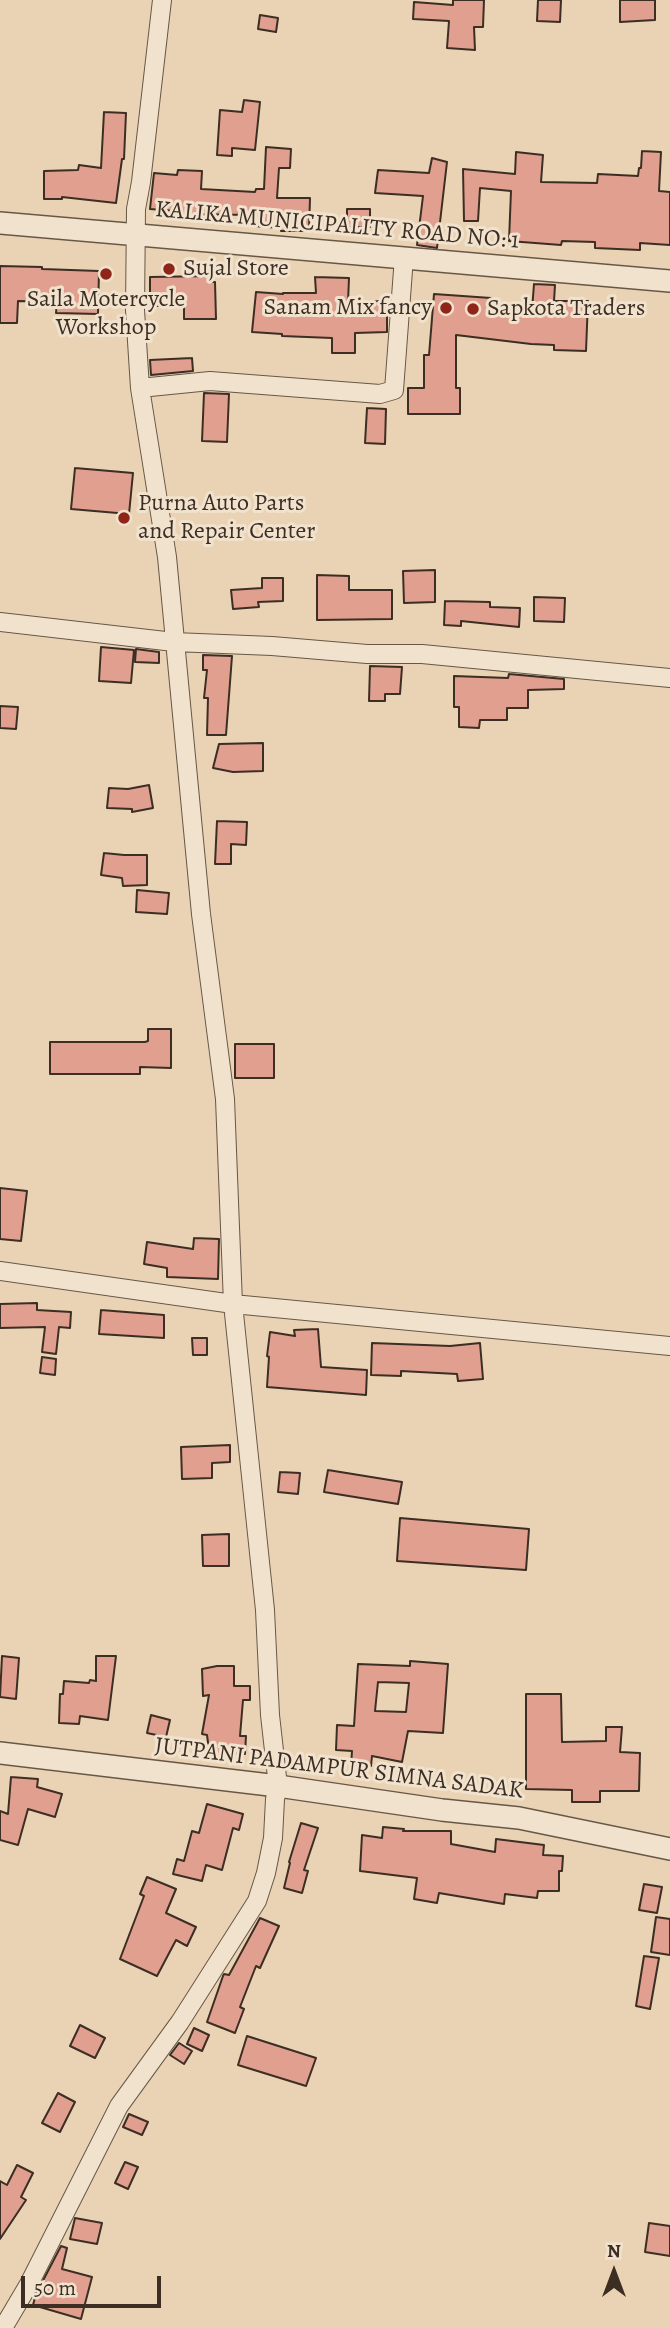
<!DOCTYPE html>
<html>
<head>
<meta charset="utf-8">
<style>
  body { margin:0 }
  #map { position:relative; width:670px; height:2328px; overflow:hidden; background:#ead3b4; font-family:Alegreya,serif }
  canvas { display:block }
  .north { position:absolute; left:579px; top:2237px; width:70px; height:70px; -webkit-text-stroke:5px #f1e2ce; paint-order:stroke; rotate:0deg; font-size:19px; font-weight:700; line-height:28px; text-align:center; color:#3c2e23 }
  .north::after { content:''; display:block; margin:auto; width:24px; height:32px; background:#3c2e23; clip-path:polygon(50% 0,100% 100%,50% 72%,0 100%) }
  .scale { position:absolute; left:21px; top:2276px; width:140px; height:32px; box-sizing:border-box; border:4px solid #3c2e23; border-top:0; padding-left:9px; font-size:21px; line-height:24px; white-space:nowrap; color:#3c2e23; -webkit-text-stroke:5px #f1e2ce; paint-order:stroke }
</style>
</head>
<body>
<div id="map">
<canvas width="670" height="2328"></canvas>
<div class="north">N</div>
<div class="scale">50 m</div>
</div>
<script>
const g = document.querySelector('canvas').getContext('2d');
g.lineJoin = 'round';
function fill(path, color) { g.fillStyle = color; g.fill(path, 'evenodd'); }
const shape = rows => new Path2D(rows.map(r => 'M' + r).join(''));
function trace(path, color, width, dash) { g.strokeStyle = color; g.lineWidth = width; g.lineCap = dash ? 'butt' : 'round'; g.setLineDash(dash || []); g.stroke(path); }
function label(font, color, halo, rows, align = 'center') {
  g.font = font + ' Alegreya,serif'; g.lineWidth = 6; g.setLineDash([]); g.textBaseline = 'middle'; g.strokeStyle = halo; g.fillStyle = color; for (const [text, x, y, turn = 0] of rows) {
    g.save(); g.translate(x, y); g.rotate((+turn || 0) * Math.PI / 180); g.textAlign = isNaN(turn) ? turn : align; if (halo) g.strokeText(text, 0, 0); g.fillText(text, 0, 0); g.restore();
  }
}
const building = shape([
  [453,0,484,0,483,27,474,27,475,50,447,48,449,21,413,19,414,2,453,5,453,0],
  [538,0,561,0,560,22,537,21,538,0],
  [620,0,655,0,655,20,620,22,620,0],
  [260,15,278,18,276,32,258,29,260,15],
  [244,100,260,102,255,150,232,148,232,156,217,155,220,110,242,112,244,100],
  [104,112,126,113,124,159,122,159,116,203,62,197,62,199,44,199,44,171,78,170,79,165,101,168,104,112],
  [266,147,291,149,290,168,279,168,277,198,310,198,309,231,281,231,281,228,253,226,254,215,175,214,175,211,150,209,154,173,177,175,178,170,202,171,201,189,255,192,256,189,264,189,266,147],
  [642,151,661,152,659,191,670,192,670,245,640,243,640,250,595,248,595,242,562,241,561,245,509,241,511,191,480,188,478,221,464,221,463,169,515,174,516,152,543,155,541,182,597,183,598,174,638,176,639,168,641,168,642,151],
  [432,158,447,162,437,248,417,245,423,196,375,193,378,170,429,173,432,158],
  [347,209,370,209,370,227,347,227,347,209],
  [0,266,42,267,42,269,99,271,98,314,56,313,57,302,18,301,17,323,0,323,0,266],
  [213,276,213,282,215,282,216,319,184,319,184,306,150,306,150,277,213,276],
  [315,277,349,278,348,302,387,301,387,332,355,333,355,353,332,353,332,338,282,336,282,334,252,332,256,292,283,294,283,293,316,293,315,277],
  [534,284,555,285,554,301,588,301,586,351,554,350,554,345,531,344,456,335,456,388,460,388,460,414,408,414,408,388,424,388,424,355,429,355,434,294,491,298,490,307,532,310,534,284],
  [192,358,193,371,151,375,150,360,192,358],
  [204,393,229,394,227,442,202,441,204,393],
  [367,408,386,409,385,444,365,443,367,408],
  [75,468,133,473,129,514,71,509,75,468],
  [435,570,435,602,404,603,403,571,435,570],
  [317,575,349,576,349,590,392,590,392,619,317,620,317,575],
  [262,578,283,578,283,601,258,602,259,607,233,609,231,590,262,588,262,578],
  [534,597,565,598,564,622,534,621,534,597],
  [445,601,490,602,490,607,520,608,519,627,461,621,461,626,444,625,445,601],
  [101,647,134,650,131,683,99,681,101,647],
  [136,649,159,652,159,663,135,662,136,649],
  [203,655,232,656,226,735,207,735,208,698,204,698,207,670,203,670,203,655],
  [370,666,402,667,400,694,385,694,385,701,369,701,370,666],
  [509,674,564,679,564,689,528,690,528,708,507,708,507,720,480,720,479,728,459,727,459,707,454,707,454,676,508,678,509,674],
  [0,706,18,707,16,729,0,728,0,706],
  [263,743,263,771,233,772,213,768,219,744,263,743],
  [149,785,153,808,132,812,132,809,107,808,109,788,128,789,149,785],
  [217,821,247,822,246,845,231,844,231,864,215,864,217,821],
  [104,853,124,855,147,855,147,885,123,886,122,878,101,875,104,853],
  [137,890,169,893,167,914,136,912,137,890],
  [148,1029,171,1029,171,1068,140,1067,140,1074,50,1074,50,1042,145,1042,148,1041,148,1029],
  [235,1044,274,1044,274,1078,235,1078,235,1044],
  [0,1188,27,1191,21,1241,0,1239,0,1188],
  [194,1238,219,1239,218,1279,167,1277,167,1268,144,1264,147,1242,193,1249,194,1238],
  [37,1303,37,1310,71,1312,70,1328,59,1327,56,1354,42,1352,45,1327,0,1328,0,1304,37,1303],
  [101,1310,164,1315,164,1338,99,1334,101,1310],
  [318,1329,321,1367,367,1370,366,1395,267,1387,269,1357,267,1356,270,1332,295,1336,294,1330,318,1329],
  [192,1338,207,1338,207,1355,193,1355,192,1338],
  [372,1343,450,1346,480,1343,483,1379,458,1381,457,1374,401,1371,401,1376,371,1375,372,1343],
  [42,1357,56,1359,55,1375,40,1373,42,1357],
  [230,1445,230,1462,212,1463,212,1478,182,1479,181,1447,230,1445],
  [328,1470,402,1482,398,1504,324,1492,328,1470],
  [280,1472,300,1473,298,1494,278,1492,280,1472],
  [400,1518,529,1529,526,1570,397,1561,400,1518],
  [229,1534,229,1566,203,1566,202,1535,229,1534],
  [2,1656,19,1658,16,1699,0,1697,2,1656],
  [96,1656,116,1656,108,1720,80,1716,79,1724,59,1723,60,1694,63,1694,64,1681,89,1683,90,1680,96,1681,96,1656],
  [410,1661,448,1664,443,1733,408,1731,402,1762,372,1756,371,1766,351,1765,352,1751,336,1750,337,1725,354,1726,358,1664,410,1666,410,1661],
  [378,1682,409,1683,406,1712,375,1711,378,1682],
  [217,1666,234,1666,234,1686,250,1686,250,1700,243,1700,240,1736,246,1736,245,1754,224,1753,224,1756,210,1758,207,1735,202,1734,209,1695,203,1696,202,1669,217,1666],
  [526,1694,561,1694,562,1742,606,1741,606,1727,622,1727,620,1752,640,1753,639,1791,600,1791,600,1802,572,1802,572,1790,526,1789,526,1694],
  [151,1715,170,1720,166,1737,147,1733,151,1715],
  [11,1777,38,1779,37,1787,62,1794,55,1817,28,1809,18,1845,0,1840,0,1811,8,1814,11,1777],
  [207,1804,243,1814,239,1830,233,1828,222,1870,206,1865,202,1881,173,1874,177,1859,184,1861,192,1831,199,1833,207,1804],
  [301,1823,318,1828,304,1870,308,1871,302,1893,284,1888,290,1863,289,1862,301,1823],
  [383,1827,404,1829,403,1831,451,1831,451,1844,495,1852,496,1839,544,1845,543,1855,563,1856,562,1871,559,1871,559,1891,538,1891,537,1898,505,1894,504,1904,439,1893,437,1903,414,1899,417,1878,360,1871,362,1835,382,1838,383,1827],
  [147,1877,176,1889,166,1913,196,1927,187,1946,176,1940,157,1976,120,1959,144,1896,140,1894,147,1877],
  [644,1884,662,1887,657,1913,639,1910,644,1884],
  [656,1917,670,1919,670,1955,651,1952,656,1917],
  [260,1918,279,1926,260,1968,256,1966,240,2007,244,2009,235,2033,207,2022,223,1976,224,1974,229,1975,260,1918],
  [644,1956,659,1958,650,2009,636,2006,644,1956],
  [80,2025,105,2038,95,2058,70,2046,80,2025],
  [194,2028,209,2035,202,2051,187,2044,194,2028],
  [247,2036,316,2058,306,2086,238,2065,247,2036],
  [179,2043,192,2051,184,2064,170,2055,179,2043],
  [58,2093,75,2102,60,2132,42,2123,58,2093],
  [129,2114,148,2122,142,2135,123,2127,129,2114],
  [125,2162,138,2167,128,2189,115,2183,125,2162],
  [17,2165,33,2173,21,2197,26,2200,0,2239,0,2181,7,2185,17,2165],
  [75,2218,102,2223,97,2244,70,2239,75,2218],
  [649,2223,670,2226,670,2256,645,2252,649,2223],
  [61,2246,67,2248,62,2269,92,2277,81,2319,33,2305,36,2294,61,2246]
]);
const minor = shape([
  [140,388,210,381,380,394,394,390,404,257],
  [0,622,174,642,272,646,367,654,422,654,670,678],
  [0,1271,233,1304,670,1346],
  [3,2328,29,2284,119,2106,180,2022,257,1901,266,1873,273,1838,275,1799,278,1786,270,1715,265,1610,233,1304,225,1099,201,914,167,557,140,388,135,310,136,209,141,182,162,0]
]);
const tertiary = shape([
  [0,223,670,281],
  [0,1753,278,1786,442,1810,519,1818,670,1849]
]);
const markers = [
  [169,269,7,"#8f2418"],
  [106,274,7,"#8f2418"],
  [446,308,7,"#8f2418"],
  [473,309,7,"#8f2418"],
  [124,518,7,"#8f2418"]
];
const streetNames = [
  ["KALIKA MUNICIPALITY ROAD NO: 1",337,226,5],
  ["JUTPANI PADAMPUR SIMNA SADAK",339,1769,7]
];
const poiNames = [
  ["Sujal Store",183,269],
  ["Saila Motercycle",106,300,"center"],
  ["Workshop",106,328,"center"],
  ["Sanam Mix fancy",432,308,"right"],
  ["Sapkota Traders",487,309],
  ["Purna Auto Parts",138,504],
  ["and Repair Center",138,532]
];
fill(building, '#e09f8f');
trace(building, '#3c2e23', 2);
trace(minor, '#685747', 20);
trace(tertiary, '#685747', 24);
trace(minor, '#f1e2ce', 18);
trace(tertiary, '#f1e2ce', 21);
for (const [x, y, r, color] of markers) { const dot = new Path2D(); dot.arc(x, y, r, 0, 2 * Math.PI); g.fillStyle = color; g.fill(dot); trace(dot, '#f1e2ce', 2.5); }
label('24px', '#3c2e23', '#f1e2ce', streetNames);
label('24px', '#3c2e23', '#f1e2ce', poiNames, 'left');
</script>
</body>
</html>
